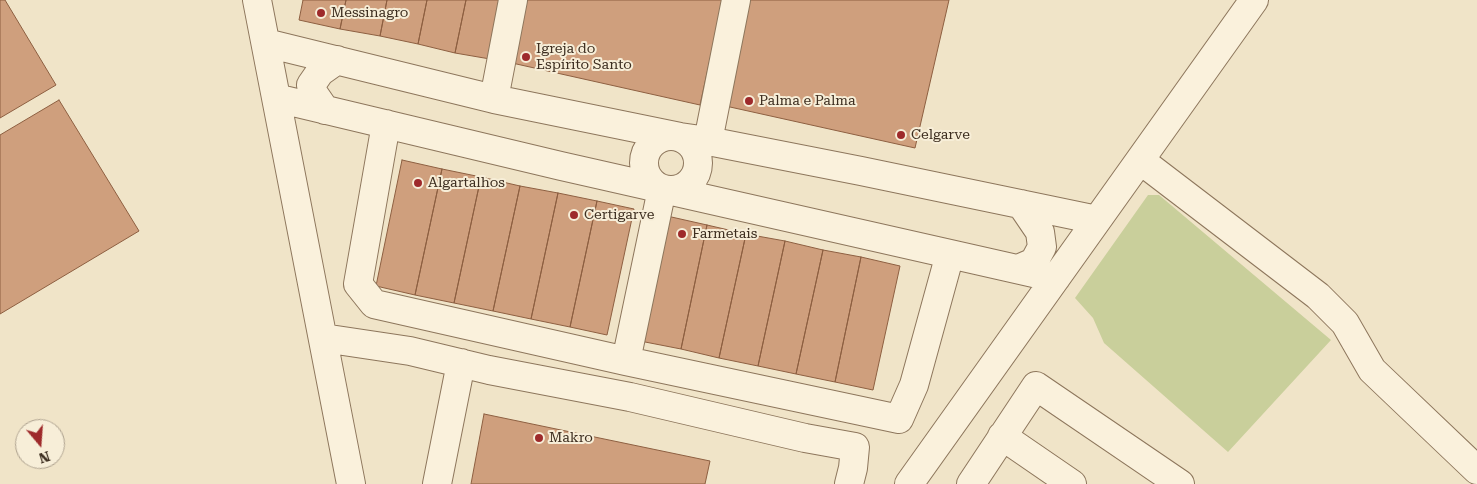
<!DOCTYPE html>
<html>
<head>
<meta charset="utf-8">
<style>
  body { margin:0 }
  #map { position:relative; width:1477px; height:484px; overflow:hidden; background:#f0e4c8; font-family:"Roboto Serif",serif }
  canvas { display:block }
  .north { position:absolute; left:15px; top:419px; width:50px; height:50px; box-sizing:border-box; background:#f7eed8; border:1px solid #ada18e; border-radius:50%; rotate:162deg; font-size:14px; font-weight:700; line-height:20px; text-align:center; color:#3d2e20 }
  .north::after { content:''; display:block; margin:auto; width:18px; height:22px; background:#9e2a2b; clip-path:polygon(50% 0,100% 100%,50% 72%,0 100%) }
</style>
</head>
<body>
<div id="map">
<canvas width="1477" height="484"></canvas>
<div class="north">N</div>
</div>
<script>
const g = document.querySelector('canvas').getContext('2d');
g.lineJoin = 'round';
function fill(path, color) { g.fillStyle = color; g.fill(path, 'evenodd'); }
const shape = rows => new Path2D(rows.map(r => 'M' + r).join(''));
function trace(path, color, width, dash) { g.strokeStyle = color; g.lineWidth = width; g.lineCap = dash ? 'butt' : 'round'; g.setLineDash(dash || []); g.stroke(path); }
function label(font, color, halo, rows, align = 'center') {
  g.font = font + ' "Roboto Serif",serif'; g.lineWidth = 4; g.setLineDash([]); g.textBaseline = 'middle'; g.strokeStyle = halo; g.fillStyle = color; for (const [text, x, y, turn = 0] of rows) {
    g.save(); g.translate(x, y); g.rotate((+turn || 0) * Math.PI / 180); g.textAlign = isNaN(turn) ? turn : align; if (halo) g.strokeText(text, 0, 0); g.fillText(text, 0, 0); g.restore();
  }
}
const green = shape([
  [1148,195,1159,195,1331,340,1228,452,1104,343,1093,318,1075,298]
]);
const building = shape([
  [0,0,5,0,56,85,0,118,0,0],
  [303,0,346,0,340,29,299,20,303,0],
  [346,0,387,0,380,36,340,29,346,0],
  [387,0,427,0,418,44,380,36,387,0],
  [427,0,466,0,455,53,418,44,427,0],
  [466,0,502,0,490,59,455,53,466,0],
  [526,0,723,0,700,105,512,63,526,0],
  [745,0,949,0,915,148,721,105,745,0],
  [59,100,139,231,0,314,0,135,59,100],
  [402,160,442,169,415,295,376,286,402,160],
  [442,169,481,177,454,303,415,295,442,169],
  [481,177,520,186,493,311,454,303,481,177],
  [520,186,558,193,531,319,493,311,520,186],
  [558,193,597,201,570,327,531,319,558,193],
  [597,201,634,209,607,335,570,327,597,201],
  [667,216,707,225,681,349,640,341,667,216],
  [707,225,746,234,719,358,681,349,707,225],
  [746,234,785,241,758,366,719,358,746,234],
  [785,241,823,250,796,374,758,366,785,241],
  [823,250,861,257,835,382,796,374,823,250],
  [861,257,900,266,873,390,835,382,861,257],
  [484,414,710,461,705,484,471,484,484,414]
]);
const minor = shape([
  [257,0,351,484],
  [266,43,494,99,680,137,708,141,861,171,1097,220],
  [276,98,561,166,1056,278],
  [494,99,513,0],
  [325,110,314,94,311,85,320,72,337,60],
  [386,124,358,284,374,304,626,361,899,419,914,385,950,254],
  '644 163a27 27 0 1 1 54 0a27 27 0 1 1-54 0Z',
  [708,141,736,0],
  [1140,160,1318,296,1345,323,1372,370,1477,470],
  [1018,269,1034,262,1042,247,1040,232,1021,204],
  [323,338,410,351,489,370,630,397,805,438,855,447,853,468,849,484],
  [626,361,662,189],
  [1002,436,1072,484],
  [437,484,461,363],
  [909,484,1254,0],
  [971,484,1036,386,1180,484]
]);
const markers = [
  [321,13,5,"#9e2a2b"],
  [526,57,5,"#9e2a2b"],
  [749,101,5,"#9e2a2b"],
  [901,135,5,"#9e2a2b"],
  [418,183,5,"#9e2a2b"],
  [574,215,5,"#9e2a2b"],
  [682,234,5,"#9e2a2b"],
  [539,438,5,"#9e2a2b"]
];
const poiNames = [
  ["Messinagro",331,13],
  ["Igreja do",536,49],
  ["Espírito Santo",536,65],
  ["Palma e Palma",759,101],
  ["Celgarve",911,135],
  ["Algartalhos",428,183],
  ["Certigarve",584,215],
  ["Farmetais",692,234],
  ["Makro",549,438]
];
fill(green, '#c9cf9b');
fill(building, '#cf9f7d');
trace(building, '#8d5f41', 1);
trace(minor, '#8d765c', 30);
trace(minor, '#faf1dc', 28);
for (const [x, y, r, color] of markers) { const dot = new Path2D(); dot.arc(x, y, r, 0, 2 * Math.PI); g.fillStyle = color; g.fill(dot); trace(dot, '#f7eed8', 2); }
label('14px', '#3d2e20', '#f7eed8', poiNames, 'left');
</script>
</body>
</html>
